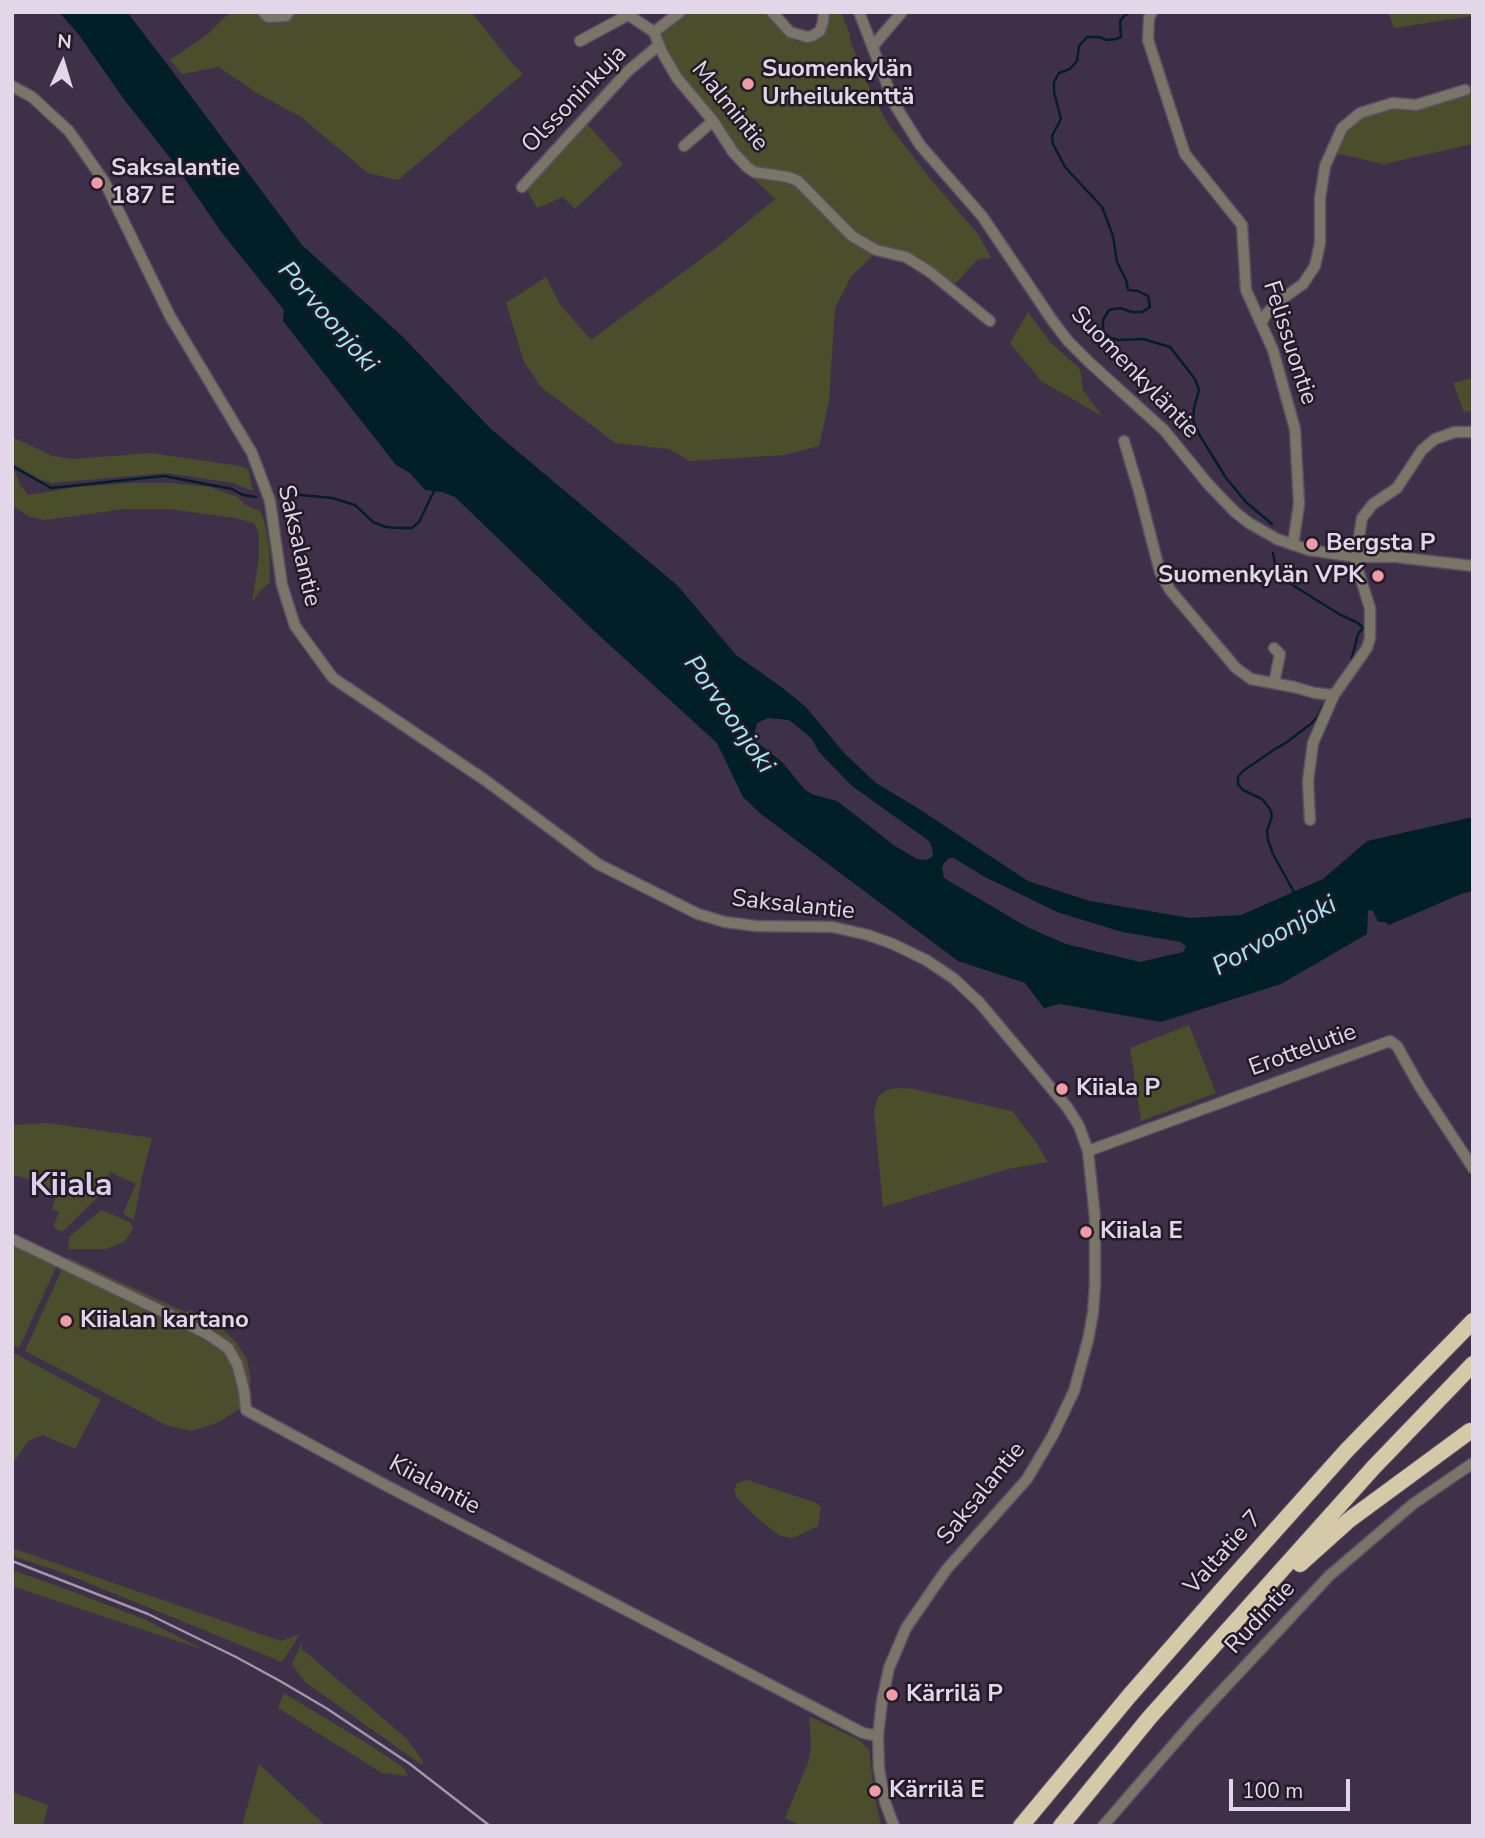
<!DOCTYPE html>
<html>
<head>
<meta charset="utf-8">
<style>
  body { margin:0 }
  #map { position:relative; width:1485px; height:1838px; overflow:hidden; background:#3f304a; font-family:"Nunito Sans",sans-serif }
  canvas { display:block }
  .frame { position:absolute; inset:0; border:14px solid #e1d7e8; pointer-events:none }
  .north { position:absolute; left:28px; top:28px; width:70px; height:70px; -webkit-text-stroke:5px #221b27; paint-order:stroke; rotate:4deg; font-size:19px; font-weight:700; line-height:28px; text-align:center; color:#e1d7e8 }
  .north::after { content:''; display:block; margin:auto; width:24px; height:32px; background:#e1d7e8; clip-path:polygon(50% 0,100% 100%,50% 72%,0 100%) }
  .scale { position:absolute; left:1229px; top:1779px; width:121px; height:32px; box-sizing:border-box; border:4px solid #e1d7e8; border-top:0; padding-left:9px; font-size:21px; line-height:24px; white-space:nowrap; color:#e1d7e8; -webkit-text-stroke:5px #221b27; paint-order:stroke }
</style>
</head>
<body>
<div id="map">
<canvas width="1485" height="1838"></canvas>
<div class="frame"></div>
<div class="north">N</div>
<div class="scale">100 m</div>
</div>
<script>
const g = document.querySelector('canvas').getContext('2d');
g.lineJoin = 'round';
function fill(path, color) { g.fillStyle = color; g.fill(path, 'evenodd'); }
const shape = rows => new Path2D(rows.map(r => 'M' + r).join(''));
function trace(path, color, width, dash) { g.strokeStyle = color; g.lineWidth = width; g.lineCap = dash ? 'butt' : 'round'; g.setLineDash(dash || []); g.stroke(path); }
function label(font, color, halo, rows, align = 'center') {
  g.font = font + ' "Nunito Sans",sans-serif'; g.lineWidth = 5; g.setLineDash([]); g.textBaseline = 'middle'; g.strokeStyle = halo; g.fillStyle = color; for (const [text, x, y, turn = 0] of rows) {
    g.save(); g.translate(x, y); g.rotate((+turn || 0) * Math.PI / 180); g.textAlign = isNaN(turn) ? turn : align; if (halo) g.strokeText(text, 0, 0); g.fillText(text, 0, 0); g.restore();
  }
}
const green = shape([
  [230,12,255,12,267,21,289,21,296,12,471,12,511,62,523,74,398,180,368,173,301,117,255,92,219,67,182,74,170,60,208,34],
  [687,12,766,12,785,33,797,42,808,43,814,42,824,33,827,12,841,12,850,34,850,40,874,99,888,124,932,181,978,234,991,258,978,259,952,287,856,236,798,177,757,168,743,159,689,88,671,61,661,37,666,28],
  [1388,12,1473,12,1473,16,1394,28],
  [1473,91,1473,144,1384,164,1334,153,1345,131,1363,117,1392,107,1415,109],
  [585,122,623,164,575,209,563,197,537,208,525,186],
  [761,177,790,181,873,252,871,258,852,275,835,308,829,401,819,446,784,455,690,461,669,449,615,443,541,387,524,362,506,303,546,277,559,303,591,340,716,248,775,199,754,179],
  [1028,312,1051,343,1080,369,1083,390,1102,416,1041,381,1010,343],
  [1473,378,1473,410,1464,412,1453,383],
  [12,437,53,456,73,459,151,453,240,466,248,469,253,491,233,483,167,473,51,483,40,479,12,463],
  [12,471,16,473,20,485,28,495,78,487,133,483,171,483,210,487,238,497,245,505,260,511,264,520,269,547,270,582,260,591,252,602,259,557,259,534,254,523,235,518,169,509,124,509,45,520,28,516,12,505],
  [1189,1025,1216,1093,1141,1121,1130,1048],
  [898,1088,914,1089,1012,1111,1034,1139,1048,1162,1008,1169,883,1207,874,1111,878,1097,887,1090],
  [48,1123,152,1138,142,1176,134,1220,123,1214,136,1184,110,1172,97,1198,62,1232,53,1227,59,1212,52,1209,56,1197,26,1178,16,1176,12,1176,12,1125],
  [101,1210,130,1222,133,1229,124,1242,106,1249,68,1249,69,1237],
  [12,1243,57,1265,19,1348,12,1345],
  [69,1258,185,1312,191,1310,218,1325,235,1341,247,1359,251,1381,248,1393,242,1361,231,1346,215,1332,191,1319,66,1260],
  [63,1267,208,1338,225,1350,235,1366,241,1391,241,1408,217,1423,191,1431,168,1426,25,1351],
  [12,1352,101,1400,75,1449,43,1435,28,1441,12,1465],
  [747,1480,817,1503,821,1508,818,1526,793,1538,780,1536,755,1516,737,1498,734,1490,737,1483],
  [12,1548,281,1641,300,1634,282,1662,140,1604,61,1572,12,1556],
  [12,1570,66,1589,146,1620,204,1650,12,1586],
  [302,1642,302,1649,406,1738,423,1761,422,1765,305,1682,292,1664],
  [284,1693,365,1742,404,1768,408,1776,382,1773,278,1708],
  [809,1716,859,1740,869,1749,874,1792,881,1826,802,1826,785,1818,808,1763,811,1746],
  [259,1764,300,1802,326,1826,242,1826],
  [12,1792,48,1805,43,1826,12,1826]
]);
const water = shape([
  [59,12,127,12,167,64,302,245,403,337,491,429,678,586,736,655,780,686,806,707,844,753,876,783,916,807,1028,881,1090,901,1190,918,1241,915,1323,879,1367,841,1473,817,1473,891,1461,894,1389,925,1385,922,1378,922,1374,913,1372,910,1368,911,1367,934,1281,984,1161,1022,1060,1004,1044,1008,1025,983,958,961,761,814,743,797,717,743,592,629,455,497,442,492,425,490,410,473,396,465,283,321,284,310,222,233,174,163,123,98,79,35],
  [768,718,789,720,798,727,812,739,819,752,852,786,929,841,932,848,933,856,927,860,917,859,895,846,837,801,814,795,805,790,782,762,757,742,754,735,757,723],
  [949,858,954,858,983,876,1057,912,1122,932,1181,942,1186,946,1183,952,1140,962,1066,944,1027,927,944,878,942,868,944,863]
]);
const stream = shape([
  [1131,12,1124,16,1120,21,1121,37,1116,39,1107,40,1099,37,1087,37,1079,46,1077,61,1070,69,1059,73,1054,82,1054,92,1061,119,1052,136,1053,144,1065,167,1102,207,1113,236,1117,262,1126,280,1128,290,1138,291,1148,296,1150,307,1142,312,1132,312,1120,308,1109,310,1103,320,1103,332,1111,338,1118,340,1143,339,1170,347,1195,379,1199,390,1194,408,1193,420,1199,434,1226,478,1247,503,1272,524],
  [12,466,51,488,164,476,232,489,243,495,256,497],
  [281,493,332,498,355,505,373,522,386,527,397,528,412,528,419,522,435,489],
  [1273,553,1275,564,1282,577,1294,586,1339,614,1358,623,1363,628,1358,634,1350,665],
  [1295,894,1273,854,1268,840,1267,831,1272,816,1270,809,1262,799,1243,790,1238,784,1238,777,1243,771,1272,751,1287,742,1312,723,1318,716,1323,705]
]);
const minor = shape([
  [263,12,268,17,286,16,289,12],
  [624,12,654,32,662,52,677,78,713,121,733,152,747,167,754,172,788,177,798,181,852,236,876,250,906,257,930,272,990,321],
  [772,12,790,32,807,37,812,36,820,31,823,22,824,12],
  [859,12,895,105,920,145,982,216,1052,320,1068,341,1090,363,1164,430,1208,484,1235,512,1249,523,1277,539,1309,550,1356,557,1396,557,1473,566],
  [1152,12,1149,18,1148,40,1185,154,1242,225,1246,290,1273,350,1295,429,1299,504,1293,545],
  [654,32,680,12],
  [580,41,628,15],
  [873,46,902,12],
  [12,86,32,97,69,131,104,181,170,316,252,453,270,501,282,585,295,626,333,678,485,780,598,864,698,914,725,922,756,926,833,927,868,935,893,944,926,960,953,978,979,1002,1067,1107,1079,1126,1088,1151,1095,1218,1095,1285,1093,1313,1088,1340,1074,1391,1053,1435,1027,1479,946,1570,906,1628,889,1668,882,1701,878,1736,879,1769,885,1802,894,1826],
  [684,146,713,121],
  [522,187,628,71,659,45],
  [1261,323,1267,313,1279,301,1303,284,1315,266,1320,243,1320,198,1325,166,1342,128,1360,113,1393,103,1416,105,1465,90],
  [1124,441,1139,491,1160,572,1170,590,1236,668,1251,679,1294,687,1315,693,1334,695],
  [1274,648,1280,654,1274,683],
  [1310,820,1308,781,1313,743,1334,695,1367,648,1370,638,1370,608,1356,564,1356,557,1362,518,1373,504,1397,488,1422,450,1435,439,1455,432,1473,432],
  [1088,1151,1390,1041,1397,1046,1420,1087,1473,1168],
  [12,1239,176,1318,209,1335,228,1348,237,1364,244,1390,246,1410,387,1486,863,1733,878,1736],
  [1103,1826,1193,1722,1329,1576,1413,1504,1473,1463]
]);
const highway = shape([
  [1300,1564,1349,1520,1470,1431],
  [1021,1826,1130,1695,1229,1582,1347,1450,1473,1321],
  [1061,1826,1150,1717,1373,1468,1473,1364]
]);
const rail = shape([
  [12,1561,148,1614,236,1657,280,1681,326,1708,410,1764,490,1826]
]);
const markers = [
  [748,84,7,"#f39aa7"],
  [97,183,7,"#f39aa7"],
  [1312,544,7,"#f39aa7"],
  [1378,576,7,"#f39aa7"],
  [1062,1089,7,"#f39aa7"],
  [1086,1232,7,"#f39aa7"],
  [66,1321,7,"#f39aa7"],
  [892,1695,7,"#f39aa7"],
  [875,1791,7,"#f39aa7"]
];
const poiNames = [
  ["Suomenkylän",762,70],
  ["Urheilukenttä",762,98],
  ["Saksalantie",111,169],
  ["187 E",111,197],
  ["Bergsta P",1326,544],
  ["Suomenkylän VPK",1364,576,"right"],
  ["Kiiala P",1076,1089],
  ["Kiiala E",1100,1232],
  ["Kiialan kartano",80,1321],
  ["Kärrilä P",906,1695],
  ["Kärrilä E",889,1791]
];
const streetNames = [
  ["Olssoninkuja",575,100,-46],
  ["Malmintie",729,107,51],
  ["Felissuontie",1289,343,72],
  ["Suomenkyläntie",1134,373,46],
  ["Saksalantie",298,546,77],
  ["Saksalantie",793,906,6],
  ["Erottelutie",1303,1051,-20],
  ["Kiialantie",434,1486,28],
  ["Saksalantie",982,1494,-51],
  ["Valtatie 7",1224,1553,-48],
  ["Rudintie",1261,1618,-47]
];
const waterNames = [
  ["Porvoonjoki",327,318,49],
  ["Porvoonjoki",728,715,55],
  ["Porvoonjoki",1275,937,-29]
];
const districtNames = [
  ["Kiiala",71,1187]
];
fill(green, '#4b4e2b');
fill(water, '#001f26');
trace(stream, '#001f26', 2.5);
trace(minor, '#5c4e66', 13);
trace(highway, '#5c4e66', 18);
trace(minor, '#797567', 10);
trace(highway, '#d5c9a7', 16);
trace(rail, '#a397ab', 2.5);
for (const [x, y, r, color] of markers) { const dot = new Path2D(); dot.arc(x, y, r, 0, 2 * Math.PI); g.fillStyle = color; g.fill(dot); trace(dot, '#221b27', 2.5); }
label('bold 24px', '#e1d7e8', '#221b27', poiNames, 'left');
label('24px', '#e1d7e8', '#221b27', streetNames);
label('italic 26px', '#9be8fa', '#221b27', waterNames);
label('bold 32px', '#deccec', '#221b27', districtNames);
</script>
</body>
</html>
